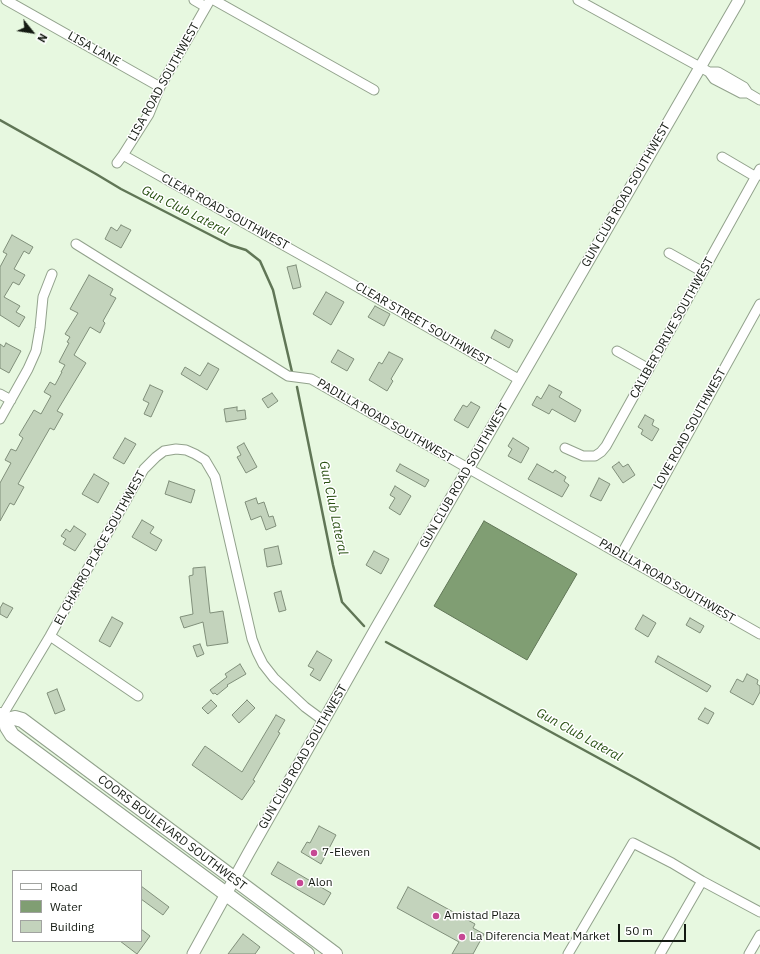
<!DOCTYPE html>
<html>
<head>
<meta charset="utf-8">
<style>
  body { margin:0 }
  #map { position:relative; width:760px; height:954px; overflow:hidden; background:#e7f8e0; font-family:"IBM Plex Sans",sans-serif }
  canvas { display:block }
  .legend { position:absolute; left:12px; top:870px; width:130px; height:72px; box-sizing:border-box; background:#fff; border:1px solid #a1a3a0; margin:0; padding:5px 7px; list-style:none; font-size:12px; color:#141a12 }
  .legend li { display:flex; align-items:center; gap:8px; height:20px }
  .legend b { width:20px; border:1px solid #a1a3a0 }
  .north { position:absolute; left:12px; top:12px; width:40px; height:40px; -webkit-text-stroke:3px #fff; paint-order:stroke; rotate:120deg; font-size:11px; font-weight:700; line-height:16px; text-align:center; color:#141a12 }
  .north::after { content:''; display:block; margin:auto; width:14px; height:18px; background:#141a12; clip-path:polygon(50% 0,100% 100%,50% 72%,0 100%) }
  .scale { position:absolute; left:618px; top:924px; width:68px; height:18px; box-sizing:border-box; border:2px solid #141a12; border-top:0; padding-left:5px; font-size:12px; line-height:14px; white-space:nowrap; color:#141a12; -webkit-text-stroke:3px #fff; paint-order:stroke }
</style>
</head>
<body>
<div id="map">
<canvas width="760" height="954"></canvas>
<ul class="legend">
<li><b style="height:5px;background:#fff"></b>Road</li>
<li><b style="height:11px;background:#809e73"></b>Water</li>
<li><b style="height:11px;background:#c3d3bc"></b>Building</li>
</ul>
<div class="north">N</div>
<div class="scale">50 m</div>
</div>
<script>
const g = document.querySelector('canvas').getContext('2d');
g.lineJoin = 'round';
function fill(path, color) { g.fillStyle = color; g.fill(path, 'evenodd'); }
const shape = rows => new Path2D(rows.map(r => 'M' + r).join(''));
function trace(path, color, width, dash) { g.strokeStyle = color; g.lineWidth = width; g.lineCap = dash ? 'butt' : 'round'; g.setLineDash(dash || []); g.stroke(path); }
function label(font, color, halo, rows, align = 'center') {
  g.font = font + ' "IBM Plex Sans",sans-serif'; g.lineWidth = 3; g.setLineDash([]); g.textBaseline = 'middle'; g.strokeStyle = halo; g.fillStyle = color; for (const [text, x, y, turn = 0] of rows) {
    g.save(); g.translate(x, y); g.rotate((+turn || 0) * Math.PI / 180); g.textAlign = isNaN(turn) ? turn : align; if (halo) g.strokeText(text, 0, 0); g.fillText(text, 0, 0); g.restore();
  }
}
const water = shape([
  [484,521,577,574,527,660,434,606,484,521]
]);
const stream = shape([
  [0,120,96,174,121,189,230,245,246,250,260,261,273,290,292,372],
  [297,387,333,565,342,602,364,626],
  [386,642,637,779,760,849]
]);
const building = shape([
  [121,225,131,230,121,248,105,239,111,227,117,231,121,225],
  [12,235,33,247,29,254,24,251,14,269,25,275,19,285,13,282,4,297,20,306,16,312,25,317,19,327,0,315,0,267,7,254,3,252,12,235],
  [296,265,301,287,293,289,287,267,296,265],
  [89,275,113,289,110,295,116,298,103,321,105,323,100,333,90,327,74,355,86,363,57,411,63,414,54,430,50,428,18,484,24,487,14,505,10,503,0,521,0,483,11,463,5,460,11,449,16,451,23,438,19,435,34,410,41,414,51,396,44,392,50,382,55,385,62,372,61,372,65,365,59,362,69,343,67,342,70,337,65,334,78,313,70,309,89,275],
  [326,292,344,302,331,325,313,314,326,292],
  [375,306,390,314,384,326,368,317,375,306],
  [495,330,513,340,509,348,491,338,495,330],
  [6,343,21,351,9,373,0,368,0,344,4,347,6,343],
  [338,350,354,359,347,371,331,362,338,350],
  [389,352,403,359,391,379,393,381,387,391,369,380,379,362,382,364,389,352],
  [208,363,219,369,207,390,181,374,185,367,200,376,208,363],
  [150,385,163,391,151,417,144,414,149,403,143,400,150,385],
  [549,385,562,392,559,397,581,410,575,422,552,409,549,414,532,405,537,396,541,399,549,385],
  [272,393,278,401,268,408,262,399,272,393],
  [471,402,480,407,468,428,454,420,463,405,467,407,471,402],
  [237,407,237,411,245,410,246,419,226,422,224,409,237,407],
  [645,415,654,420,652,425,659,429,652,441,641,434,643,430,638,427,645,415],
  [125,438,136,444,124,464,113,458,125,438],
  [513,438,529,448,521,463,508,456,512,449,508,446,513,438],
  [244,443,257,467,246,473,237,457,241,455,237,447,244,443],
  [619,462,623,467,628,464,635,475,623,483,612,467,619,462],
  [400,464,429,480,425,487,396,471,400,464],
  [537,464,553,473,555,470,566,477,564,481,569,485,562,497,528,479,537,464],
  [94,474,109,483,98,503,82,494,94,474],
  [599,478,610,484,601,501,590,496,599,478],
  [169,481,195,490,191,503,165,494,169,481],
  [395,486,411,496,400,515,389,508,395,498,390,495,395,486],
  [256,498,258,504,264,502,269,517,273,516,276,526,266,530,261,516,251,520,245,502,256,498],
  [142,520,154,527,150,533,162,540,156,551,132,537,142,520],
  [74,526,86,534,75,551,63,544,66,539,61,536,66,529,70,532,74,526],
  [278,546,282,564,267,567,264,549,278,546],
  [374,551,389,559,381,574,366,565,374,551],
  [205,567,210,613,223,611,228,643,207,646,203,622,184,628,180,617,193,614,189,576,193,575,193,568,205,567],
  [281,591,286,610,279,612,274,593,281,591],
  [3,603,13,608,7,618,0,614,0,608,3,603],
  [643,615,656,623,648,637,635,629,643,615],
  [112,617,123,623,110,647,99,641,112,617],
  [690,618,704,626,700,633,686,625,690,618],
  [200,644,204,654,197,657,193,646,200,644],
  [317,651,332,660,320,681,310,675,314,669,308,666,317,651],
  [658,656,711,686,707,692,655,662,658,656],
  [240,664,246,674,227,685,228,686,217,695,215,693,213,694,210,690,227,677,225,674,240,664],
  [747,674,758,680,757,684,760,686,760,692,753,705,730,692,737,679,743,682,747,674],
  [57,689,65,710,55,714,47,693,57,689],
  [211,700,217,706,208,714,202,708,211,700],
  [247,700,255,708,239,723,232,715,247,700],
  [705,708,714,713,708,724,698,719,705,708],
  [276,715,285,720,278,732,280,733,253,780,255,781,242,800,192,765,205,746,242,772,276,715],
  [319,826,336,835,321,864,301,852,307,842,310,843,319,826],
  [278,862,331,893,324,905,271,874,278,862],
  [141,886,169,907,163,915,141,899,141,886],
  [408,887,475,924,473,928,484,934,473,954,452,954,459,942,397,908,408,887],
  [141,929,150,936,137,954,120,941,141,941,141,929],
  [243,934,260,947,255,954,228,954,243,934]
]);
const minor = shape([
  [6,0,160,87],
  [194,0,206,7],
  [214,0,374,90],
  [578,0,709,72,714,79,741,93,748,93,744,87,718,72,709,72],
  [748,93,760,100],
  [123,155,326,269,520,380],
  [722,157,756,177],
  [117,163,123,155,149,114,160,87,210,0],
  [76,244,288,376,311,379,760,634],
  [669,253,703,272],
  [617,351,649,369],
  [0,394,11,400],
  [0,419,28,369,36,351,40,328,43,297,52,274],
  [565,448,583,456,595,456,601,452,606,446,760,169],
  [621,555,760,304],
  [50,636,138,696],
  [2,716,50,636,134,486,144,469,156,457,164,451,176,449,186,450,195,454,205,460,215,477,252,639,257,652,263,664,274,678,305,707,324,721],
  [568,954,633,843,672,863,702,881,760,912],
  [660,954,702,881],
  [749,954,760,935]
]);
const tertiary = shape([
  [193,954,248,854,375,630,739,0]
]);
const primary = shape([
  [0,715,7,720,15,718,22,720,335,954],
  [7,720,7,727,12,735,307,954]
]);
const markers = [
  [314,853,4,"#c64794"],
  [300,883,4,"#c64794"],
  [436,916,4,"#c64794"],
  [462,937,4,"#c64794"]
];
const streetNames = [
  ["LISA LANE",94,49,29],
  ["LISA ROAD SOUTHWEST",164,82,-61],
  ["GUN CLUB ROAD SOUTHWEST",626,195,-60],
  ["CLEAR ROAD SOUTHWEST",225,212,29],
  ["CLEAR STREET SOUTHWEST",423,324,30],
  ["CALIBER DRIVE SOUTHWEST",672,328,-61],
  ["PADILLA ROAD SOUTHWEST",385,421,30],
  ["LOVE ROAD SOUTHWEST",690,429,-61],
  ["GUN CLUB ROAD SOUTHWEST",464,476,-60],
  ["EL CHARRO PLACE SOUTHWEST",100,548,-61],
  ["PADILLA ROAD SOUTHWEST",667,581,30],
  ["GUN CLUB ROAD SOUTHWEST",303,757,-60],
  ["COORS BOULEVARD SOUTHWEST",172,833,37]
];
const poiNames = [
  ["7-Eleven",322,853],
  ["Alon",308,883],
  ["Amistad Plaza",444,916],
  ["La Diferencia Meat Market",470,937]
];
const waterNames = [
  ["Gun Club Lateral",185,211,27],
  ["Gun Club Lateral",333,508,78],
  ["Gun Club Lateral",579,735,29]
];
fill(water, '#809e73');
trace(water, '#607656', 1);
trace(stream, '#607656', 2.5);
fill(building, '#c3d3bc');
trace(building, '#808f7a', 1);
trace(minor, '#92a28c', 11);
trace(tertiary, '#92a28c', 13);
trace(primary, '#92a28c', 16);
trace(minor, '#fff', 9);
trace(tertiary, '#fff', 11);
trace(primary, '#fff', 14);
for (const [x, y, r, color] of markers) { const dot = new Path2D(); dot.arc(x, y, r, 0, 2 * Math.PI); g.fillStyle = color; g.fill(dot); trace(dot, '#fff', 1.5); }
label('12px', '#141a12', '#fff', streetNames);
label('12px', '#141a12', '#fff', poiNames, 'left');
label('italic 13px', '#285011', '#fff', waterNames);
</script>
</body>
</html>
